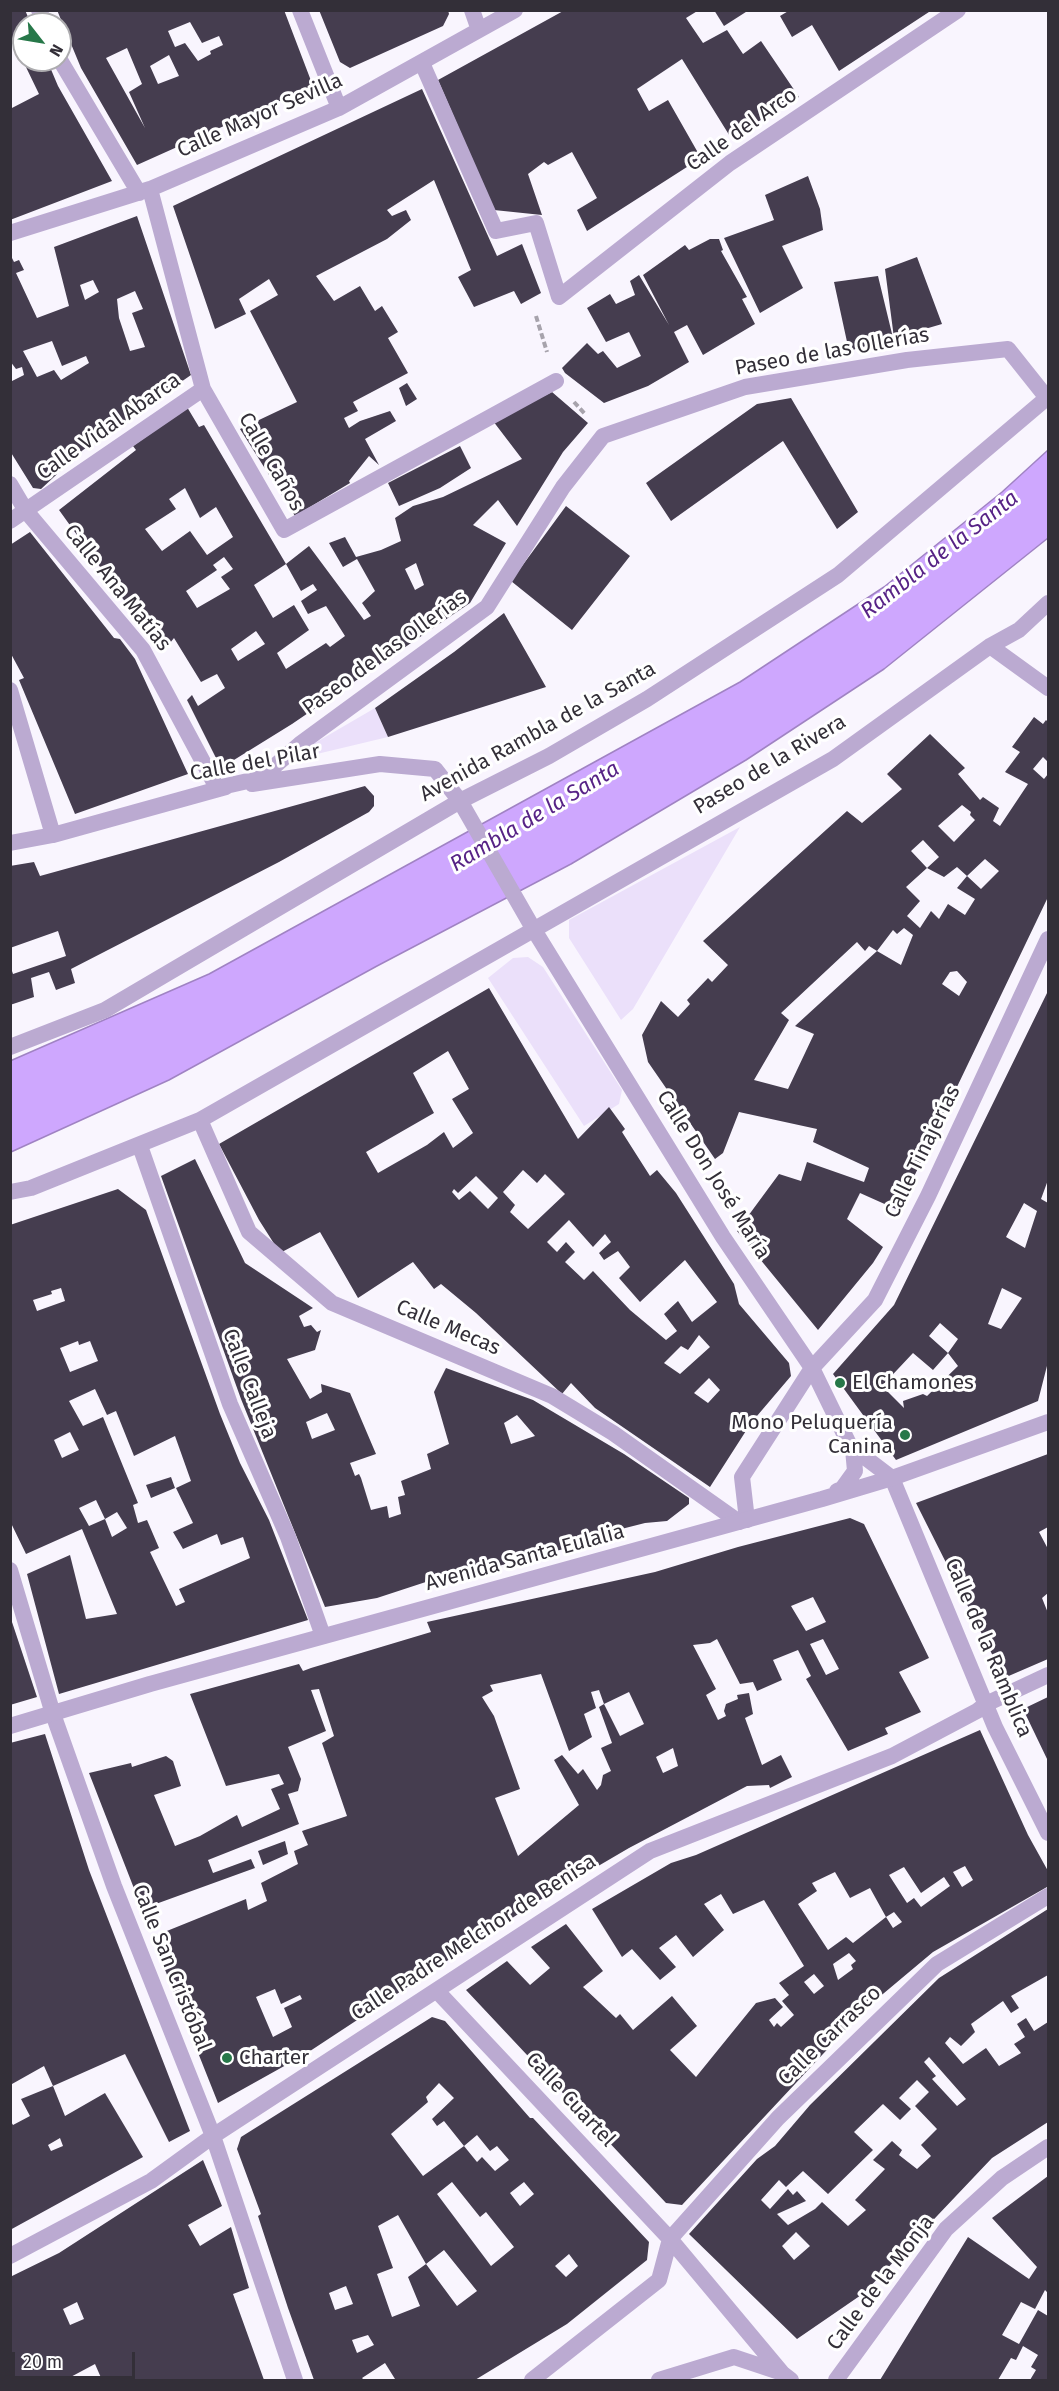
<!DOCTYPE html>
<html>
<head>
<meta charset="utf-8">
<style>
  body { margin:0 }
  #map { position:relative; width:1059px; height:2391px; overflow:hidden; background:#f9f5fe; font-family:"Fira Sans",sans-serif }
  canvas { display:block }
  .frame { position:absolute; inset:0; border:12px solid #332f38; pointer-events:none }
  .north { position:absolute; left:12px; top:12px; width:60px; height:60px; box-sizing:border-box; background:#fff; border:2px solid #adacaf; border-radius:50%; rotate:121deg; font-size:16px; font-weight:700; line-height:24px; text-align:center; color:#332f38 }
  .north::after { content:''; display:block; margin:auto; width:21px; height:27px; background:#277849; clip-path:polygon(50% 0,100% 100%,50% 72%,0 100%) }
  .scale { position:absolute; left:12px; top:2352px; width:123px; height:27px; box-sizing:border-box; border:3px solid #332f38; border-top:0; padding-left:8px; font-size:18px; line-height:21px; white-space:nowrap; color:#332f38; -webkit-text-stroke:4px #fff; paint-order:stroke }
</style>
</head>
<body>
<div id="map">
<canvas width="1059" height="2391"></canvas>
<div class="frame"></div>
<div class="north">N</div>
<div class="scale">20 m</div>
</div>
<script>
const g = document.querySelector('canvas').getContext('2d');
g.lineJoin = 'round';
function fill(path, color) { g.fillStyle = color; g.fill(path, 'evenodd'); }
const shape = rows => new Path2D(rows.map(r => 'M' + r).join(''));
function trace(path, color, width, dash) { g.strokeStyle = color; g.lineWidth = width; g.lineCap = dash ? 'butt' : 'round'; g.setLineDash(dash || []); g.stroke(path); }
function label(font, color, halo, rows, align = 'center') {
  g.font = font + ' "Fira Sans",sans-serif'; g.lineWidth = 6; g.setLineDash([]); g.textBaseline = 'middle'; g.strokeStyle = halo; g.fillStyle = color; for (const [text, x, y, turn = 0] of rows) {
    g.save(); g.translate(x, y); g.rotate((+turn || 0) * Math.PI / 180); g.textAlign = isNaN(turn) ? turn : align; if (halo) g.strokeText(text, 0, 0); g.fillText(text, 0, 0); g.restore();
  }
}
const green = shape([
  [375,708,388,737,296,759,296,754],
  [740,827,633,1009,621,1020,569,938,569,920],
  [528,957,543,967,622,1090,619,1104,584,1126,488,978,513,958]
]);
const water = shape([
  [1048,450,1048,538,884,669,746,760,571,864,377,966,169,1080,11,1152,10,1061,209,974,740,682,884,587,1002,492,1048,450]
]);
const building = shape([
  [10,10,25,10,31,24,24,24,24,60,47,60,58,86,112,181,10,220,10,109,39,94,10,34],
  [57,10,284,10,313,86,137,165,81,68],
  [190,22,202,43,219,36,223,45,210,51,211,54,198,61,185,43,175,47,168,31],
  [127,48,142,84,129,92,145,128,106,58],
  [169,55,179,76,158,84,150,66],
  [319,10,448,10,449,14,443,26,350,68,340,62],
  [565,10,699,10,686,18,703,43,727,30,743,54,761,41,799,97,731,138,682,59,637,89,649,111,668,100,701,158,587,231,577,210,597,198,572,152,548,165,544,162,528,174,542,215,494,210,438,80],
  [714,10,749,10,724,26],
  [790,10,932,10,839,71,812,25,792,37,780,16],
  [422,89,497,256,522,244,541,293,521,304,514,291,474,307,458,277,471,270,434,180,387,210,392,216,406,210,411,220,387,239,316,276,334,301,360,286,375,311,382,306,398,332,388,338,408,373,353,402,358,411,344,418,349,428,360,421,390,411,396,421,365,439,379,465,369,456,349,481,350,483,295,516,240,429,297,402,250,311,278,295,269,279,239,299,246,314,215,329,173,206],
  [808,176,820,209,823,230,782,246,803,288,760,313,724,238,774,220,765,195],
  [137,216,191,375,83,450,41,489,33,488,10,451,10,382,24,375,22,367,16,369,10,361,10,254,14,262,19,260,24,270,16,273,37,318,69,306,54,247],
  [93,280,99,292,85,300,80,285],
  [135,291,143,309,132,313,145,347,130,351,119,318,117,299],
  [52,341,62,366,86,356,89,363,61,380,54,370,37,377,23,351],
  [710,239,719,239,723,250,721,251,747,297,742,299,755,324,703,355,687,325,674,332,689,362,648,386,604,403,565,373,562,368,587,343,598,354,603,351,617,368,641,356,629,332,606,342,587,308,610,294,616,304,635,295,630,281,639,275,669,325,643,275,685,245,689,250],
  [917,257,942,324,894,338,885,269],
  [878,276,893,338,849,351,834,282],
  [407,383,417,399,406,406,399,388],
  [552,392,588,423,563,452,517,526,498,500,473,525,506,543,470,603,292,724,221,768,187,700,192,695,198,706,225,688,217,674,201,682,174,638,162,653,59,510,136,450,133,446,187,407,199,427,204,425,286,564,254,585,273,618,294,605,309,630,277,653,286,669,326,643,330,647,345,636,326,606,308,614,301,601,317,590,313,584,301,591,286,564,309,546,364,620,371,616,362,603,375,591,357,559,343,567,329,543,345,537,356,557,381,550,401,541,395,518,413,506,443,497,522,459,493,421],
  [185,488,200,518,216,507,233,537,207,555,190,531,162,551,145,529,176,509,169,499],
  [224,557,233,569,221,577,230,589,197,608,186,591,217,570,213,565],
  [416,563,424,585,415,590,405,569],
  [256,631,265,644,238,661,231,649],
  [791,398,858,512,837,529,783,441,671,521,646,483,757,404],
  [460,446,471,468,440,488,399,506,388,483],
  [566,506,630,556,572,630,511,581],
  [30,532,114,638,120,639,135,659,188,774,75,814,19,680,24,678,10,652,10,545],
  [504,613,546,687,388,737,375,708,454,652],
  [1034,717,1043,724,1046,720,1048,722,1048,762,1043,757,1033,769,1044,779,1048,774,1048,897,898,1210,860,1193,847,1219,883,1247,873,1263,818,1330,737,1231,779,1174,801,1181,807,1162,864,1182,869,1168,813,1142,817,1129,739,1112,723,1153,715,1159,648,1062,642,1035,661,1001,678,1017,690,1004,687,1000,708,978,712,982,728,965,703,941,847,811,862,823,902,789,887,774,930,734,965,768,958,774,980,800,983,797,999,808,993,821,1000,826,1028,784,1005,772,1020,752,1012,747],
  [962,805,971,812,970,815,975,820,954,842,938,826],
  [923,840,939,857,927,868,911,851],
  [985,859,999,871,981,889,967,876,957,888,975,899,965,915,948,904,939,919,931,911,920,928,907,916,920,901,906,887,927,868,944,877,957,867,967,876],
  [904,928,913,935,901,965,877,951,795,1026,814,1034,788,1089,754,1080,789,1020,781,1013,857,942,865,951,869,946,877,951,893,930,897,934],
  [957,971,967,982,959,996,942,984,950,972],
  [365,786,374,796,374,806,369,812,279,862,71,969,75,983,56,990,49,972,31,978,34,997,10,1005,10,965,13,974,66,956,58,931,10,948,10,866,34,862,40,876],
  [489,988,578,1139,609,1107,625,1129,622,1132,650,1176,657,1170,676,1193,734,1284,739,1304,789,1363,791,1376,751,1423,710,1487,595,1408,571,1383,562,1394,476,1313,441,1284,434,1289,413,1262,358,1298,320,1232,280,1253,259,1220,219,1144],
  [448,1051,469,1089,452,1099,473,1133,453,1148,444,1132,427,1145,378,1173,366,1152,434,1113,413,1073],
  [523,1170,537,1183,545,1174,565,1194,528,1229,510,1212,515,1205,503,1192],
  [476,1176,498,1198,488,1209,470,1191,459,1200,452,1192,454,1189,458,1193],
  [569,1220,593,1247,605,1234,611,1242,599,1253,604,1260,618,1251,630,1267,619,1278,640,1302,685,1260,717,1302,692,1322,678,1301,664,1314,677,1331,666,1340,630,1310,593,1271,584,1280,565,1262,575,1252,566,1242,557,1252,547,1242],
  [699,1335,710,1347,680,1374,664,1363,681,1346,688,1350],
  [709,1378,720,1390,708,1403,694,1393],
  [1048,991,1048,1180,1041,1199,1048,1203,1048,1362,1038,1401,896,1460,833,1374,894,1305],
  [1024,1203,1037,1211,1025,1248,1006,1237],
  [1002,1288,1022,1298,1001,1329,988,1324],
  [940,1323,958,1339,948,1353,929,1336],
  [913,1353,933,1370,948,1353,958,1366,927,1396,923,1394,903,1401,904,1408,882,1386],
  [195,1159,245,1263,313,1308,299,1316,304,1327,311,1325,317,1332,321,1330,315,1350,287,1359,310,1399,322,1392,321,1384,350,1393,376,1454,350,1463,355,1476,359,1474,361,1478,371,1510,387,1506,389,1518,401,1514,398,1497,405,1495,401,1481,431,1469,427,1454,449,1444,434,1392,446,1368,533,1400,624,1454,689,1498,689,1504,667,1521,645,1523,578,1540,579,1545,483,1570,437,1576,438,1578,377,1598,325,1607,241,1399,161,1176],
  [327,1413,335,1430,312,1439,306,1422],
  [517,1415,535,1436,511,1444,504,1423],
  [118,1189,146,1210,220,1414,240,1463,269,1520,308,1620,59,1694,27,1574,70,1555,86,1619,117,1614,82,1529,26,1554,10,1521,10,1225],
  [61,1288,65,1301,37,1311,33,1300,52,1294,51,1291],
  [78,1341,79,1345,90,1341,98,1361,70,1372,60,1348],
  [95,1389,107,1415,116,1411,134,1456,175,1436,191,1481,176,1488,193,1523,173,1532,183,1549,217,1534,221,1545,243,1537,250,1558,179,1589,185,1602,176,1606,150,1552,159,1548,147,1520,138,1523,133,1505,138,1503,103,1417,83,1426,69,1401],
  [70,1432,79,1450,62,1458,54,1440],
  [96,1500,105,1519,117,1512,127,1528,112,1537,105,1519,89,1526,79,1508],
  [1048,1454,1048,1527,1039,1532,1048,1549,1048,1593,1042,1598,1048,1613,1048,1659,1004,1678,916,1503],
  [171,1477,175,1488,151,1498,146,1485],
  [850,1518,864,1524,929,1658,899,1672,921,1712,885,1728,888,1734,848,1751,806,1679,811,1676,798,1650,773,1660,782,1680,757,1691,753,1682,740,1684,717,1639,710,1643,693,1645,716,1689,706,1695,718,1720,726,1716,724,1711,726,1704,738,1699,737,1695,749,1693,753,1714,745,1718,762,1765,781,1755,792,1777,770,1788,769,1785,747,1786,629,1848,535,1903,304,2055,218,2103,152,1937,246,1899,248,1910,267,1901,261,1883,298,1864,294,1851,308,1845,302,1831,347,1816,322,1743,334,1736,319,1689,311,1690,326,1731,288,1747,301,1779,298,1791,288,1794,299,1824,208,1860,213,1873,251,1859,255,1868,142,1909,89,1773,131,1763,132,1767,166,1756,173,1761,181,1786,154,1795,175,1846,200,1836,237,1815,242,1827,280,1809,271,1789,284,1784,279,1774,226,1786,190,1694,299,1664,303,1671,311,1668,431,1632,427,1622,655,1572,738,1547],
  [813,1597,826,1622,806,1631,791,1606],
  [823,1639,839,1669,826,1675,810,1644],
  [541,1674,569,1751,592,1737,584,1714,596,1708,591,1692,599,1690,604,1704,629,1692,644,1724,620,1736,604,1704,599,1707,612,1743,601,1748,611,1771,603,1775,601,1785,597,1790,583,1769,578,1774,562,1755,554,1760,579,1805,518,1856,495,1798,520,1789,494,1716,482,1697,493,1691,490,1685],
  [673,1748,678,1766,663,1773,656,1757],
  [275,1989,281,2004,300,1995,302,1999,284,2008,292,2027,273,2037,256,1997],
  [10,1616,37,1697,10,1705],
  [1048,1697,1048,1761,1023,1709],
  [980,1730,1028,1835,1048,1871,1047,1887,933,1952,865,2009,682,2205,666,2203,466,1990,507,1961,530,1985,550,1968,531,1947,566,1924,603,1971,583,1987,616,2018,620,2014,633,2030,672,1996,697,2026,670,2050,696,2077,756,2003,775,1998,783,2007,769,2020,774,2027,777,2023,781,2027,794,2015,782,2001,789,1995,779,1983,804,1966,764,1900,733,1914,721,1894,704,1904,724,1930,693,1957,676,1935,659,1948,676,1967,660,1980,632,1949,622,1957,592,1909,671,1863,696,1855],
  [965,1866,973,1880,962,1887,953,1872],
  [904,1867,921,1893,944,1877,950,1886,921,1907,914,1898,907,1903,889,1875],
  [835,1872,850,1898,870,1888,886,1917,853,1943,846,1937,828,1950,798,1904,817,1891,812,1883],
  [894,1912,902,1922,893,1928,886,1917],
  [849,1953,856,1961,851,1965,853,1969,838,1980,833,1964],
  [814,1974,824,1986,814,1994,804,1982],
  [45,1734,89,1870,190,2131,169,2142,125,2054,53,2086,44,2066,12,2084,10,2082,10,1743],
  [285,1841,288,1854,263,1865,258,1851],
  [1048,1909,1048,1975,1011,1996,1019,2008,1011,2013,1003,2001,971,2024,975,2032,961,2046,950,2037,945,2043,963,2064,986,2048,999,2066,1021,2053,1014,2044,1025,2037,1017,2024,1026,2018,1034,2031,1048,2022,1048,2122,992,2158,864,2293,797,2339,689,2234,757,2159,775,2146,810,2105,939,1978],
  [929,2057,966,2099,957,2106,932,2079,936,2076,924,2062],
  [917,2080,929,2092,915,2106,937,2129,921,2145,931,2156,917,2169,899,2155,902,2150,892,2141,873,2160,885,2169,855,2200,866,2210,848,2226,822,2202,815,2209,788,2225,777,2214,806,2201,797,2191,793,2195,788,2189,770,2209,761,2200,779,2180,786,2187,803,2171,828,2194,873,2150,854,2132,883,2104,900,2120,911,2109,899,2098],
  [796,2232,810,2246,794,2260,782,2246],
  [432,2017,445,2021,530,2118,533,2118,649,2242,647,2260,567,2324,475,2380,392,2380,395,2379,385,2363,362,2378,364,2380,314,2380,288,2308,258,2216,261,2214,237,2149,241,2137],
  [439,2083,454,2098,432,2119,437,2126,444,2121,464,2146,477,2135,490,2151,497,2146,509,2160,495,2171,482,2157,477,2162,464,2146,423,2176,391,2134,428,2102,426,2097],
  [452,2182,480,2217,486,2212,514,2247,491,2266,437,2194],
  [524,2182,534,2194,520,2206,510,2193],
  [398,2215,426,2264,444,2250,477,2291,457,2306,426,2264,408,2277,420,2306,392,2317,377,2274,393,2268,378,2226],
  [569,2254,578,2266,566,2277,555,2266],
  [346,2286,353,2304,335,2310,329,2293],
  [368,2335,374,2345,357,2353,352,2340],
  [53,2086,65,2116,105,2093,143,2157,10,2230,10,2120,13,2125,30,2116,21,2099],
  [60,2138,63,2146,51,2151,48,2145],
  [203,2160,222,2206,188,2225,200,2246,231,2227,249,2288,233,2294,264,2380,102,2380,95,2364,65,2380,10,2380,10,2277,59,2253],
  [77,2302,84,2319,70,2325,63,2309],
  [1048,2176,1048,2293,1045,2290,1035,2309,1021,2302,1002,2335,1019,2344,1038,2310,1048,2316,1048,2380,1030,2380,1036,2370,1031,2367,1038,2355,1023,2346,1016,2360,1011,2358,998,2380,880,2380,968,2237,1029,2279,1037,2267,992,2218]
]);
const path = shape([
  [536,316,547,352],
  [574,402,585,414]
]);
const minor = shape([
  [39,10,45,24],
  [300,10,339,108],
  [472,10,479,30],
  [60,60,139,193],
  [422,63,496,231,536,223,559,297,730,163,958,10],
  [150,189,203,389,284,530,556,381],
  [10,233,150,189,339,108,515,10],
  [10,484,26,511,143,650,217,788,261,778,300,744,487,607,563,487,603,436,745,387,907,360,1008,349,1047,398],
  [10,521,203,389],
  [990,646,1048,688],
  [10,690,53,835],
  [252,784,380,764,435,769,460,801,534,930,723,1237,812,1368,850,1446],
  [10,843,53,835,226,787],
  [10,1047,105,1010,460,801,549,756,647,699,838,575,1048,397],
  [200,1120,249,1232,332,1303,552,1396,613,1433,739,1522],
  [140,1146,230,1404,288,1537,323,1636],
  [10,1192,31,1188,200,1120,833,759,990,646,1019,630,1048,603],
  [892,1478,995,1727,1048,1833],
  [747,1520,742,1477,812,1368,875,1300,928,1196,1048,939],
  [10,1570,53,1714,114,1886,213,2136,295,2380],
  [437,1991,670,2239,778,2118,937,1964,1048,1896],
  [10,2256,151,2181,213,2136,650,1851,892,1756,977,1711,986,1704,1048,1675],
  [532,2380,659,2280,670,2239,782,2373],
  [659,2380,734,2357,782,2373,791,2380],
  [836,2380,946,2229,1002,2178,1048,2147]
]);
const tertiary = shape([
  [850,1446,892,1478],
  [837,1491,842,1489,855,1471,853,1449],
  [10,1726,150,1684,822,1499,892,1478,1048,1422]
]);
const markers = [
  [840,1383,6,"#277849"],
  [905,1435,6,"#277849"],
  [227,2058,6,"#277849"]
];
const streetNames = [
  ["Calle Mayor Sevilla",260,116,-24],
  ["Calle del Arco",742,130,-35],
  ["Paseo de las Ollerías",832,352,-10],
  ["Calle Vidal Abarca",109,427,-35],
  ["Calle Caños",271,462,60],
  ["Calle Ana Matías",117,588,51],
  ["Paseo de las Ollerías",385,653,-36],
  ["Avenida Rambla de la Santa",538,732,-29],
  ["Calle del Pilar",255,763,-10],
  ["Paseo de la Rivera",770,765,-31],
  ["Calle Tinajerías",923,1152,-64],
  ["Calle Don José María",713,1175,58],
  ["Calle Mecas",448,1328,23],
  ["Calle Calleja",249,1384,69],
  ["Avenida Santa Eulalia",525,1558,-15],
  ["Calle de la Ramblica",988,1648,67],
  ["Calle Padre Melchor de Benisa",474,1938,-33],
  ["Calle San Cristóbal",171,1968,68],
  ["Calle Carrasco",830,2036,-44],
  ["Calle Cuartel",570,2100,47],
  ["Calle de la Monja",881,2283,-53]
];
const poiNames = [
  ["El Chamones",852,1383],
  ["Mono Peluquería",893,1423,"right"],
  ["Canina",893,1447,"right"],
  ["Charter",239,2058]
];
const waterNames = [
  ["Rambla de la Santa",940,555,-38],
  ["Rambla de la Santa",535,817,-31]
];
fill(green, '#ebe0fa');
fill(water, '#cea7fe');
trace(water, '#a083c3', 1.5);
fill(building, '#453d4f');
trace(path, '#a7a3ac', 4, [6, 3]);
trace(minor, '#bbaad1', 16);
trace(tertiary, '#bbaad1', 16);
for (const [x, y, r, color] of markers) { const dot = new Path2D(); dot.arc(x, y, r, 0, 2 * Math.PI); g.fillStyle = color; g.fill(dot); trace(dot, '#fff', 2); }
label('21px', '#332f38', '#fff', streetNames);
label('21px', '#332f38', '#fff', poiNames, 'left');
label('italic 22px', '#572386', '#fff', waterNames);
</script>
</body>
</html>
